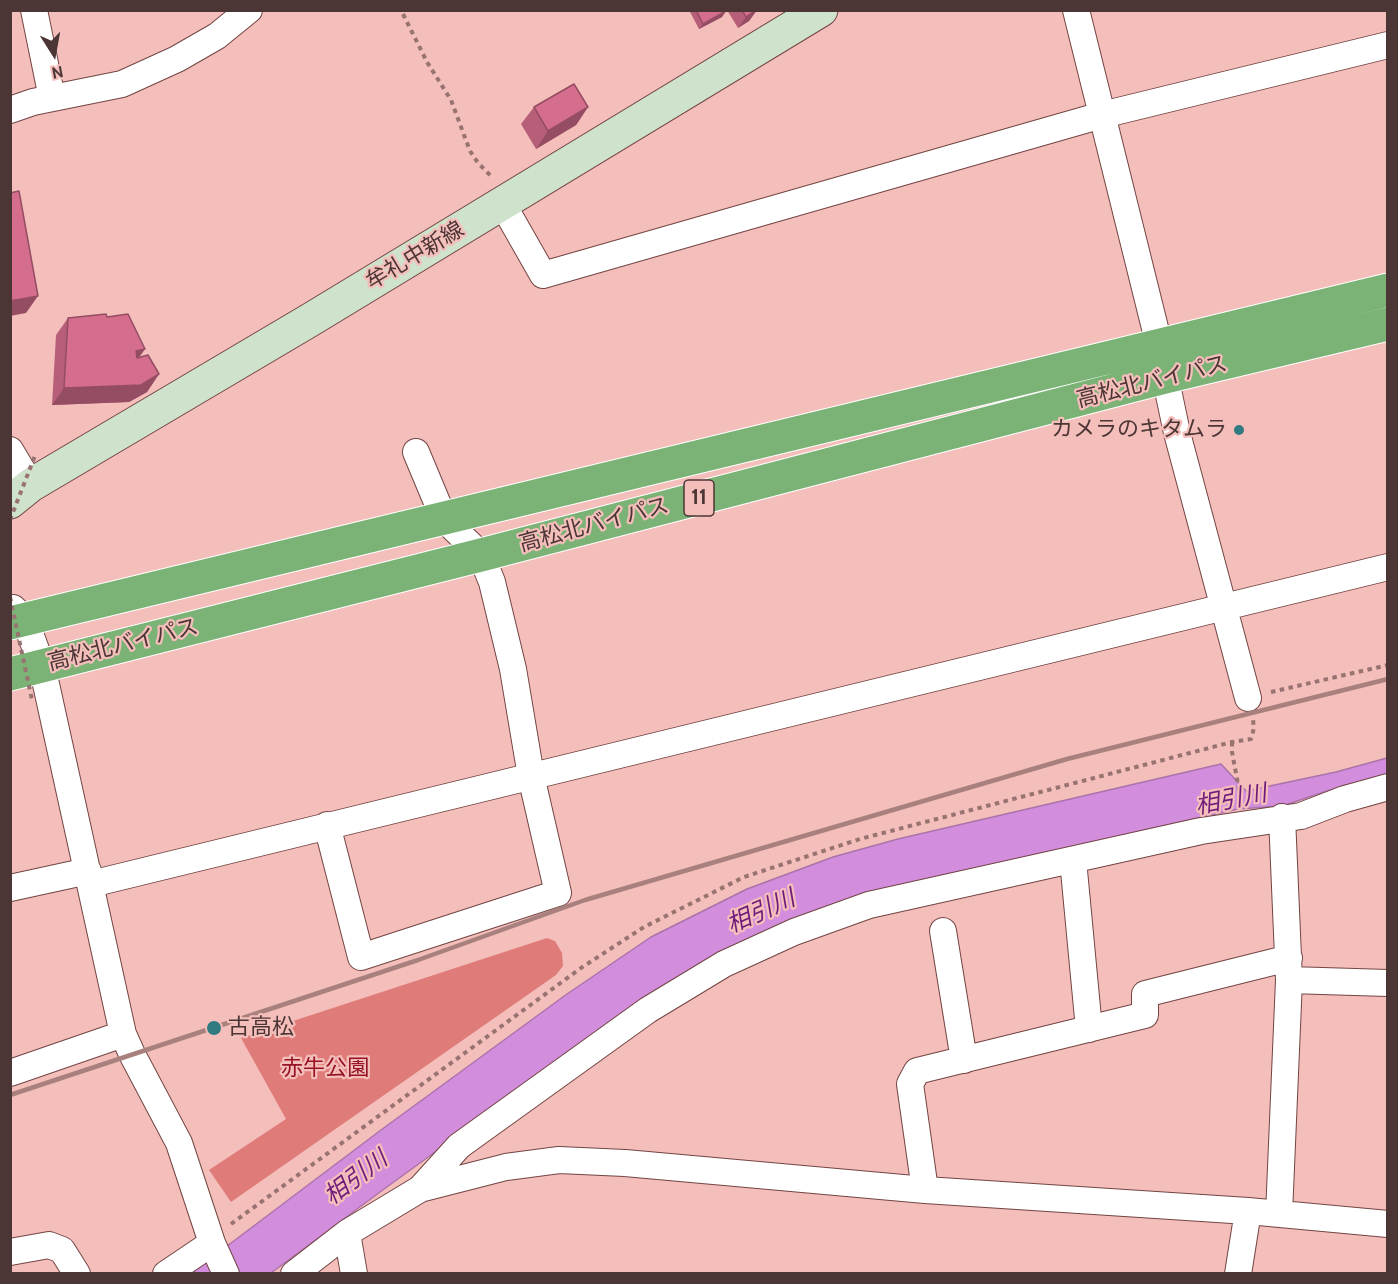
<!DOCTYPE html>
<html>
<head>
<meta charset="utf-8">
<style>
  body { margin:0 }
  #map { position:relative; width:1398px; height:1284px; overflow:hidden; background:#f4beba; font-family:Cabin,sans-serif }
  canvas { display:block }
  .frame { position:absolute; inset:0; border:12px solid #4c3635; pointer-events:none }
  .north { position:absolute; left:24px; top:24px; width:60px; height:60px; -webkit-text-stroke:4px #f4beba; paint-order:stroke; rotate:169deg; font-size:16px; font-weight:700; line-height:24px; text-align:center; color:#4c3635 }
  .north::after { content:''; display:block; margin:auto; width:21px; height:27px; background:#4c3635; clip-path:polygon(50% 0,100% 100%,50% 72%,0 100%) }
</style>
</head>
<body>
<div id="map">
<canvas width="1398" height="1284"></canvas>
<div class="frame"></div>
<div class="north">N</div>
</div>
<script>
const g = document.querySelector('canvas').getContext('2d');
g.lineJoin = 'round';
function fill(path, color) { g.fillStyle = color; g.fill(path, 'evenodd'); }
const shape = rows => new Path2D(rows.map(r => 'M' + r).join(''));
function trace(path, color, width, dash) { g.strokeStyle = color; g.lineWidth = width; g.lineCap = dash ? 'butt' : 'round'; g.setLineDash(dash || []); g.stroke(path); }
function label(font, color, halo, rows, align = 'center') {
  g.font = font + ' Cabin,"Noto Sans JP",sans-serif'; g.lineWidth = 4.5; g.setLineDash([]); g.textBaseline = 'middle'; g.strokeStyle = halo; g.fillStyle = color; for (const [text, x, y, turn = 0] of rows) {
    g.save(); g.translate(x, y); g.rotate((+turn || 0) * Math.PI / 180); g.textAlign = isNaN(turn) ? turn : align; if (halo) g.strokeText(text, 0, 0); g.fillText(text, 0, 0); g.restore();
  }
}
const green = shape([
  [547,938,555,941,562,953,563,966,556,975,231,1202,209,1170,286,1119,241,1038]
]);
const water = shape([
  [1387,758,1387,775,1342,786,1282,806,1238,809,1176,823,867,897,523,1088,380,1192,271,1273,190,1274,381,1130,567,994,651,937,747,889,833,857,898,839,1221,764,1246,791,1336,772,1387,758]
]);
const path = shape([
  [403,14,427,62,451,100,470,151,478,163,492,177],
  [1271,692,1388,665],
  [1232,742,1232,752,1241,800],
  [231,1224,581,968,644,927,744,877,860,839,1232,742,1251,739,1254,728,1253,720]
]);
const minor = shape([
  [34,10,52,98],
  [1076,10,1155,328,1177,433,1248,698],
  [10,110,33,102,122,84,177,59,217,36,249,10],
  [502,203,543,275,1102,115,1388,45],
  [10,450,31,485],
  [13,608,25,620,42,666,123,1034,132,1054,179,1143,212,1243,226,1274],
  [327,825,361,957,558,893,531,776,513,669,492,582,481,555,444,519,416,452],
  [1073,860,1089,1029],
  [91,884,1388,567],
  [10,888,88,871],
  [943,931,964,1060],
  [1289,980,1388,983],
  [10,1073,123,1034],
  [420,1189,459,1146,648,1010,724,964,794,932,869,905,1201,831,1301,816,1345,799,1388,787],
  [925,1190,910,1084,917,1071,1145,1015,1145,994,1289,958],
  [1279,1214,1289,980,1282,817],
  [347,1233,354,1274],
  [10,1252,49,1245,62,1250,77,1274],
  [166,1274,212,1243],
  [294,1274,347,1233,420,1189,506,1167,559,1160,625,1163,925,1190,1248,1211,1388,1224],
  [1238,1274,1248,1211]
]);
const secondary = shape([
  [10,502,31,485,310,320,821,10]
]);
const trunk = shape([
  [10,623,1388,290],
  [10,674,481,555,1165,377,1388,324]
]);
const rail = shape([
  [10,1095,418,960,585,900,1067,759,1388,679]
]);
const pathBridge = shape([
  [10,520,36,453],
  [10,597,32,700]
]);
const wall = shape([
  [689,10,726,10,722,17,699,29],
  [727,10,757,10,749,21,738,28],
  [534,107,588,107,576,125,536,149,521,124],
  [107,317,145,349,138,358,159,374,147,392,129,402,52,405,56,335,68,318]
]);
const shadedWall = shape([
  [757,10,749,21,738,28,746,17],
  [726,11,722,17,699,29,703,24],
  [588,107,576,125,536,149,548,131],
  [38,296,26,313,10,316,10,301],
  [145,349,133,366,136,351],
  [159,374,147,392,129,402,52,405,64,388]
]);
const building = shape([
  [696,10,726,10,726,11,703,24,696,10],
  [742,10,756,10,746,17,742,10],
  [574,84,588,107,548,131,534,107,574,84],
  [19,191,38,296,10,301,10,193,19,191],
  [106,314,107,317,128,314,145,349,136,351,137,358,148,355,159,374,141,385,64,388,68,318,106,314]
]);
const markers = [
  [1239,430,6,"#317a80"],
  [214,1028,8,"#317a80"]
];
const shields = [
  [699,498,30]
];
const shieldNames = [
  ["11",699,498]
];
const streetNames = [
  ["牟礼中新線",415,256,-31],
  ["高松北バイパス",1152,382,-14],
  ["高松北バイパス",594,525,-15],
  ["高松北バイパス",123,645,-14]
];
const poiNames = [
  ["カメラのキタムラ",1227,430],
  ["古高松",228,1028,"left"]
];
const parkNames = [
  ["赤牛公園",325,1069]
];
const waterNames = [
  ["相引川",1231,800,-11],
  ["相引川",761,912,-24],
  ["相引川",356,1178,-37]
];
fill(green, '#df7c79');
fill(water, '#d28ddc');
trace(water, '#aa73aa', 1.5);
trace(minor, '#724543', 28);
trace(secondary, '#724543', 35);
trace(trunk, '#fff', 35);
trace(path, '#987371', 4, [4.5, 4.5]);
trace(minor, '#fff', 26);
trace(secondary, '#cee2cc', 33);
trace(trunk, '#7bb376', 33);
trace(rail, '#a8807d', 4.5);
trace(pathBridge, '#987371', 4, [4.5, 4.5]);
fill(wall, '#b75f79');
fill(shadedWall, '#954d63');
fill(building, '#d56e8d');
trace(building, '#954d63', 1.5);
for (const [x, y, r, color] of markers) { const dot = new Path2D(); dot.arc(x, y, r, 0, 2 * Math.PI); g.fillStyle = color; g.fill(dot); trace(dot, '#f4beba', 2); }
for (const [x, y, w] of shields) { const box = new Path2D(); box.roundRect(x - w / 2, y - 18, w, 36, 4.5); g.fillStyle = '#f4beba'; g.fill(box); trace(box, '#4c3635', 1.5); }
label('bold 21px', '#4c3635', null, shieldNames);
label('22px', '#4c3635', '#f4beba', streetNames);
label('22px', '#4c3635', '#f4beba', poiNames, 'right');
label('22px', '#951323', '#f4beba', parkNames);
label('italic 24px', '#6f1c7a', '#f4beba', waterNames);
</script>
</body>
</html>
